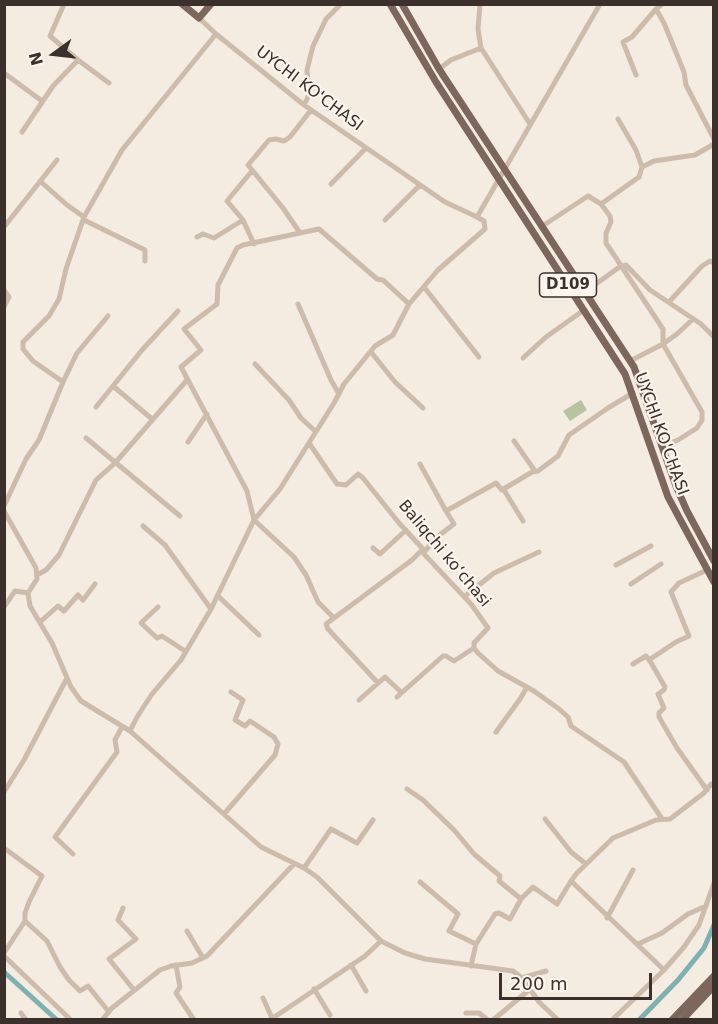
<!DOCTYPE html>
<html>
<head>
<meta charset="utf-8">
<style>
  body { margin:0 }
  #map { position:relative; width:718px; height:1024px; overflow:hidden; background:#f4ebe1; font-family:"DejaVu Sans",sans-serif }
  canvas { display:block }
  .frame { position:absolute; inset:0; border:6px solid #3b302b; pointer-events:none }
  .north { position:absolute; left:24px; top:24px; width:60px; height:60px; -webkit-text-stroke:4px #fbf5ee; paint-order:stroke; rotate:255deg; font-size:16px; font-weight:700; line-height:24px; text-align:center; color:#3b302b }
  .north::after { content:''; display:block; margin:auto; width:21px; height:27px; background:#3b302b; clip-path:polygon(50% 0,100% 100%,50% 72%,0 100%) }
  .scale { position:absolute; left:499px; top:973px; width:153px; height:27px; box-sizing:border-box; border:3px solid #3b302b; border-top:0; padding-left:8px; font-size:18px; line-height:21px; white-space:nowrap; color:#3b302b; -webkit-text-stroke:4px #fbf5ee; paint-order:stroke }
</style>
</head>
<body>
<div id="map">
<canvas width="718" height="1024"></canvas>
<div class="frame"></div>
<div class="north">N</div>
<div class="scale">200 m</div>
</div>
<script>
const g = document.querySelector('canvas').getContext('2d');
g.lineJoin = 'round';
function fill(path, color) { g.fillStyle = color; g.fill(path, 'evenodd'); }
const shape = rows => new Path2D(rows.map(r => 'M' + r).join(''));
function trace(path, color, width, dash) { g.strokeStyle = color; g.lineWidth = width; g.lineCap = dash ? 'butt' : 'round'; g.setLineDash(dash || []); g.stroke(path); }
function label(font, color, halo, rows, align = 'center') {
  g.font = font + ' "DejaVu Sans",sans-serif'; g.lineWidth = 4.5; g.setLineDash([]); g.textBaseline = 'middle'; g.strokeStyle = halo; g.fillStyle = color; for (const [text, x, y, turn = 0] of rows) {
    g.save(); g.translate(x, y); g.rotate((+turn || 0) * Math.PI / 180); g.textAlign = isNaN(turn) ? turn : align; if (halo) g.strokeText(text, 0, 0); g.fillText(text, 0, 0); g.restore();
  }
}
const green = shape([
  [581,400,587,410,570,421,563,411]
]);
const canal = shape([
  [4,972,57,1020],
  [639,1020,678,980,704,948,714,925]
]);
const minor = shape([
  [480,4,478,29,481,48,530,124],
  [662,4,656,9,664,23,684,72,686,85,714,139],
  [78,60,109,83],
  [439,69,451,60,481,48],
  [4,73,42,101],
  [636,75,623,42,632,37,656,9],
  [304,105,309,95,307,70,313,46,326,19,341,4],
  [618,119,636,150,642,167],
  [22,132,53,86,78,60,50,36,64,4],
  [642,167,654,161,695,155,714,144],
  [252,171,227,201,243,220,254,244],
  [40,181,67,205,84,217],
  [331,184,366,148],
  [601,204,639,177,642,167],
  [477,217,600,4],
  [84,220,145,250,145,261],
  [385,220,420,185],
  [4,227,57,160],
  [541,227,588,196,601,204,610,216,611,222,606,233,606,243,663,329,663,344,702,412,702,420,697,428,678,440,661,447],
  [300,233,283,208,248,165,269,140,276,139,284,141,290,137,311,110],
  [197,237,203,234,214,238,243,220],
  [424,287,479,357],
  [4,290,9,297,4,307],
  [585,292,618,268,626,265,650,290,701,324,714,337],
  [669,302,702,266,710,261,714,263],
  [298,304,331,380,339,394],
  [371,352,395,382,423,408],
  [523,358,546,337,584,310],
  [630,361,663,344,677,334,693,319],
  [255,364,289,400,301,418,315,431],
  [63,382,77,353,108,316],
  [113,386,152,419],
  [96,407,142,350,178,311],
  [86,438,180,516],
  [514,441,535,471],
  [188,442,207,414],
  [309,443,337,484,346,485,358,474,363,478,399,523,423,549,424,554,471,604,488,628,474,643,474,648,478,653,498,671,534,691,559,709,568,717,571,726,624,762,662,819],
  [420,464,446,511],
  [504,490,523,521],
  [4,506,26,459,39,440,63,382,33,361,23,349,23,342,49,316,59,299,66,269,84,217,122,150,216,34],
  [4,511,36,568,37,579,28,593,30,606,52,643,71,687,81,701,130,731,261,847,304,868,317,877,381,941,405,953,425,959,513,971,522,978,539,1002,558,1020],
  [143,526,165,545,211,609],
  [373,548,380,554,406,530],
  [616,565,651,546],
  [37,575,46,570,59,555,96,480,115,463,187,380],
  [631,584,661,564],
  [218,596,259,635],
  [464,597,494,573,539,552],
  [4,607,15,591,28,593],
  [158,607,141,623,157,638,162,636,185,651],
  [333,617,318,602,306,575,294,557,254,520,247,491,181,367,201,350,184,329,217,304,218,285,237,248,243,245,319,229,377,279,383,280,409,304],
  [40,622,58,606,64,611,78,595,83,600,95,584],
  [649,660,676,642,689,636,671,592,679,583,707,570],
  [633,664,646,656,650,661,665,687,664,690,658,694,664,708,659,713,659,717,677,748,707,790],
  [378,683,328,629,326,624,412,560,421,551,425,551,437,537,454,524,446,511,496,483,502,490,532,472,538,471,558,456,569,435,608,408,633,393],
  [397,697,443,656,446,656,454,661,474,648],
  [359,700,385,677,401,692],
  [130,731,137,717,152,694,181,660,211,609,254,520,280,489,334,403,344,384,375,346,393,335,409,304,438,270,485,229,484,221,477,217,445,202,304,105,216,34,199,18],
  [496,732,520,699,527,687],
  [407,789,423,800,454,830,474,854,500,876,499,881,521,899],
  [4,792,24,760,67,678],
  [224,814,275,755,278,744,274,737,250,721,245,726,235,720,243,700,231,692],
  [545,819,571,852,586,864],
  [4,848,42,876,29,902,25,913,25,921,4,953],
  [73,854,55,837,117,752,115,740,122,727],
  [304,868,331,829,357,843,373,820],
  [571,881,577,873,613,838,656,820,670,819,704,793,711,784,714,786],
  [420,882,458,914,449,931,476,944],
  [123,908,118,920,136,939,109,959,134,990],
  [607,918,633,870],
  [25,921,47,941,60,967,69,980,80,991,88,986,109,1012],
  [187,931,203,958],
  [638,944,662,933,688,914,706,906],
  [4,956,71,1020],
  [176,965,180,987,176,993,194,1020],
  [351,965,366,991],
  [471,966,476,944,495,914,499,913,510,919,521,899,533,887,557,904,571,881,664,970],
  [522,978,546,971],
  [314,989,330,1015],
  [263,998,272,1018],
  [21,1013,26,1020],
  [466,1013,479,1013,488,1020],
  [102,1020,112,1008,160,970,171,966,192,963,207,956,294,864],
  [270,1020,365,956,381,941],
  [493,1020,529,990],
  [612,1020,664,970,684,947,699,925,714,883]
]);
const major = shape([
  [182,4,199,18,211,4],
  [390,4,436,82,625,374,668,497,714,582],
  [402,4,439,69,634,367,676,486,687,511,714,561],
  [672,1020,714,976],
  [682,1020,714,986]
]);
const shields = [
  [568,285,57]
];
const shieldNames = [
  ["D109",568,285]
];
const streetNames = [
  ["UYCHI KO'CHASI",309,89,37],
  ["UYCHI KO'CHASI",661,434,70],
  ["Baliqchi koʻchasi",444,554,50]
];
fill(green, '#b8c4a0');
trace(canal, '#7fb0b2', 5);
trace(minor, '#cdbbac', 5);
trace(major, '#7d675c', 7);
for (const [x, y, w] of shields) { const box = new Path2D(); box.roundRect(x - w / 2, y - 12, w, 24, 4.5); g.fillStyle = '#fbf5ee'; g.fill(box); trace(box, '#3b302b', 1.5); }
label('bold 15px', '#3b302b', null, shieldNames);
label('16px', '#3b302b', '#fbf5ee', streetNames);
</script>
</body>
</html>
